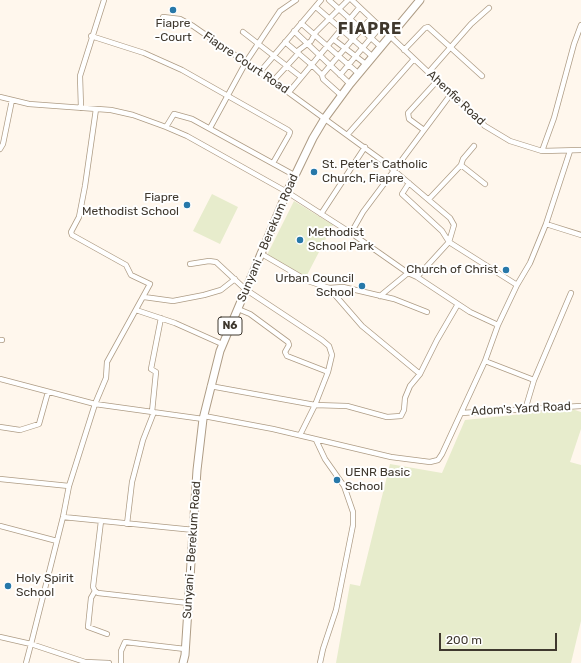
<!DOCTYPE html>
<html>
<head>
<meta charset="utf-8">
<style>
  body { margin:0 }
  #map { position:relative; width:581px; height:663px; overflow:hidden; background:#fff7ed; font-family:Rubik,sans-serif }
  canvas { display:block }
  .scale { position:absolute; left:439px; top:633px; width:118px; height:18px; box-sizing:border-box; border:2px solid #3f382e; border-top:0; padding-left:5px; font-size:12px; line-height:14px; white-space:nowrap; color:#3f382e; -webkit-text-stroke:3px #fff; paint-order:stroke }
</style>
</head>
<body>
<div id="map">
<canvas width="581" height="663"></canvas>
<div class="scale">200 m</div>
</div>
<script>
const g = document.querySelector('canvas').getContext('2d');
g.lineJoin = 'round';
function fill(path, color) { g.fillStyle = color; g.fill(path, 'evenodd'); }
const shape = rows => new Path2D(rows.map(r => 'M' + r).join(''));
function trace(path, color, width, dash) { g.strokeStyle = color; g.lineWidth = width; g.lineCap = dash ? 'butt' : 'round'; g.setLineDash(dash || []); g.stroke(path); }
function label(font, color, halo, rows, align = 'center') {
  g.font = font + ' Rubik,sans-serif'; g.lineWidth = 4; g.setLineDash([]); g.textBaseline = 'middle'; g.strokeStyle = halo; g.fillStyle = color; for (const [text, x, y, turn = 0] of rows) {
    g.save(); g.translate(x, y); g.rotate((+turn || 0) * Math.PI / 180); g.textAlign = isNaN(turn) ? turn : align; if (halo) g.strokeText(text, 0, 0); g.fillText(text, 0, 0); g.restore();
  }
}
const green = shape([
  [212,194,238,207,220,244,193,231],
  [294,201,333,225,306,277,267,255],
  [572,409,581,412,581,429,570,462,581,465,581,621,571,663,336,663,350,584,360,586,390,464,442,473,465,420]
]);
const minor = shape([
  [329,0,381,47],
  [352,0,485,126,510,141,542,151,554,118,574,44,581,25],
  [316,7,373,57],
  [163,17,180,19,193,26,281,87,384,162,450,218,454,225,449,242,417,277],
  [301,23,359,74],
  [294,31,350,84],
  [243,32,301,77],
  [91,36,144,53,182,70,288,130,290,132,289,135,273,163],
  [333,39,367,65],
  [285,42,312,65,322,75,323,79,342,96],
  [404,50,425,28,428,27,482,76],
  [260,72,321,0],
  [428,73,471,24,489,8],
  [322,75,371,18],
  [340,75,380,27],
  [273,81,296,56,299,50,311,41,316,32,348,0],
  [289,92,359,8],
  [0,97,29,104,111,110,133,115,166,127,187,136,287,192,351,233,363,212,451,94],
  [81,108,80,76,104,0],
  [166,127,174,114,192,119,294,175],
  [210,128,246,62,280,11,296,0],
  [424,130,409,119,408,113,437,81],
  [348,134,414,59],
  [0,149,3,144,12,100],
  [542,151,581,150],
  [461,165,463,159,474,146],
  [409,183,402,194,442,231,449,242,517,285,530,263,546,224,581,235],
  [429,199,461,165,485,184],
  [321,214,365,147],
  [546,224,570,151],
  [351,233,408,273,417,277,470,312,498,325],
  [260,253,308,281,329,288,343,287,394,299,427,312],
  [190,264,209,261,216,262,245,289,322,340,329,346,332,355,328,372,315,405,210,386],
  [329,288,362,326,420,374],
  [380,296,408,273],
  [144,297,173,301,204,295,221,290,235,279],
  [238,309,250,314,288,342,289,345,285,352,287,356,328,372],
  [136,310,175,323,222,344],
  [0,340,2,340],
  [485,361,498,325,517,285],
  [0,379,95,404,106,378,107,362,150,284,131,275,126,265,72,235,71,232,79,217,85,186,96,109],
  [525,410,534,380],
  [152,412,156,372,151,369,161,318],
  [461,413,581,406],
  [204,416,273,429,391,457,430,462,438,460,442,454,485,361,534,380,571,293],
  [0,427,20,430,39,424,48,392],
  [300,435,315,405,347,406,387,417,401,416,404,410,405,398,410,386,420,374,437,340,458,304],
  [316,440,325,459,344,486,353,512,353,525,336,610,323,649,320,663],
  [0,479,69,486],
  [63,517,194,530],
  [101,521,93,587,95,591,98,593,188,603],
  [127,524,132,482,143,440,154,412],
  [0,526,57,541],
  [95,591,91,598,88,627,107,634],
  [0,637,31,644,26,663],
  [109,663,85,662,31,644,63,517,69,486,95,404,203,419],
  [121,663,121,651,125,642,185,649]
]);
const primary = shape([
  [183,663,185,655,197,470,203,419,220,351,287,192,313,138,325,118,350,84,420,0]
]);
const markers = [
  [173,10,4,"#2778a9"],
  [314,172,4,"#2778a9"],
  [187,205,4,"#2778a9"],
  [300,240,4,"#2778a9"],
  [506,270,4,"#2778a9"],
  [362,286,4,"#2778a9"],
  [337,480,4,"#2778a9"],
  [8,586,4,"#2778a9"]
];
const shields = [
  [230,326,24]
];
const shieldNames = [
  ["N6",230,326]
];
const poiNames = [
  ["Fiapre",173,24,"center"],
  ["-Court",173,38,"center"],
  ["St. Peter's Catholic",322,165],
  ["Church, Fiapre",322,179],
  ["Fiapre",179,198,"right"],
  ["Methodist School",179,212,"right"],
  ["Methodist",308,233],
  ["School Park",308,247],
  ["Church of Christ",498,270,"right"],
  ["Urban Council",354,279,"right"],
  ["School",354,293,"right"],
  ["UENR Basic",345,473],
  ["School",345,487],
  ["Holy Spirit",16,579],
  ["School",16,593]
];
const streetNames = [
  ["Fiapre Court Road",246,63,34],
  ["Ahenfie Road",456,98,43],
  ["Sunyani - Berekum Road",268,238,-67],
  ["Adom's Yard Road",521,409,-3],
  ["Sunyani - Berekum Road",192,550,-86]
];
const districtNames = [
  ["FIAPRE",370,29]
];
fill(green, '#e7eccc');
trace(minor, '#ae9c85', 6);
trace(primary, '#ae9c85', 9);
trace(minor, '#fff', 4.5);
trace(primary, '#fff', 7);
for (const [x, y, r, color] of markers) { const dot = new Path2D(); dot.arc(x, y, r, 0, 2 * Math.PI); g.fillStyle = color; g.fill(dot); trace(dot, '#fff', 1.5); }
for (const [x, y, w] of shields) { const box = new Path2D(); box.roundRect(x - w / 2, y - 9, w, 18, 3); g.fillStyle = '#fff'; g.fill(box); trace(box, '#3f382e', 1); }
label('bold 11px', '#3f382e', null, shieldNames);
label('12px', '#3f382e', '#fff', poiNames, 'left');
label('12px', '#3f382e', '#fff', streetNames);
g.letterSpacing = '1px';
label('bold 16px', '#3f382e', '#fff', districtNames);
g.letterSpacing = '0px';
</script>
</body>
</html>
